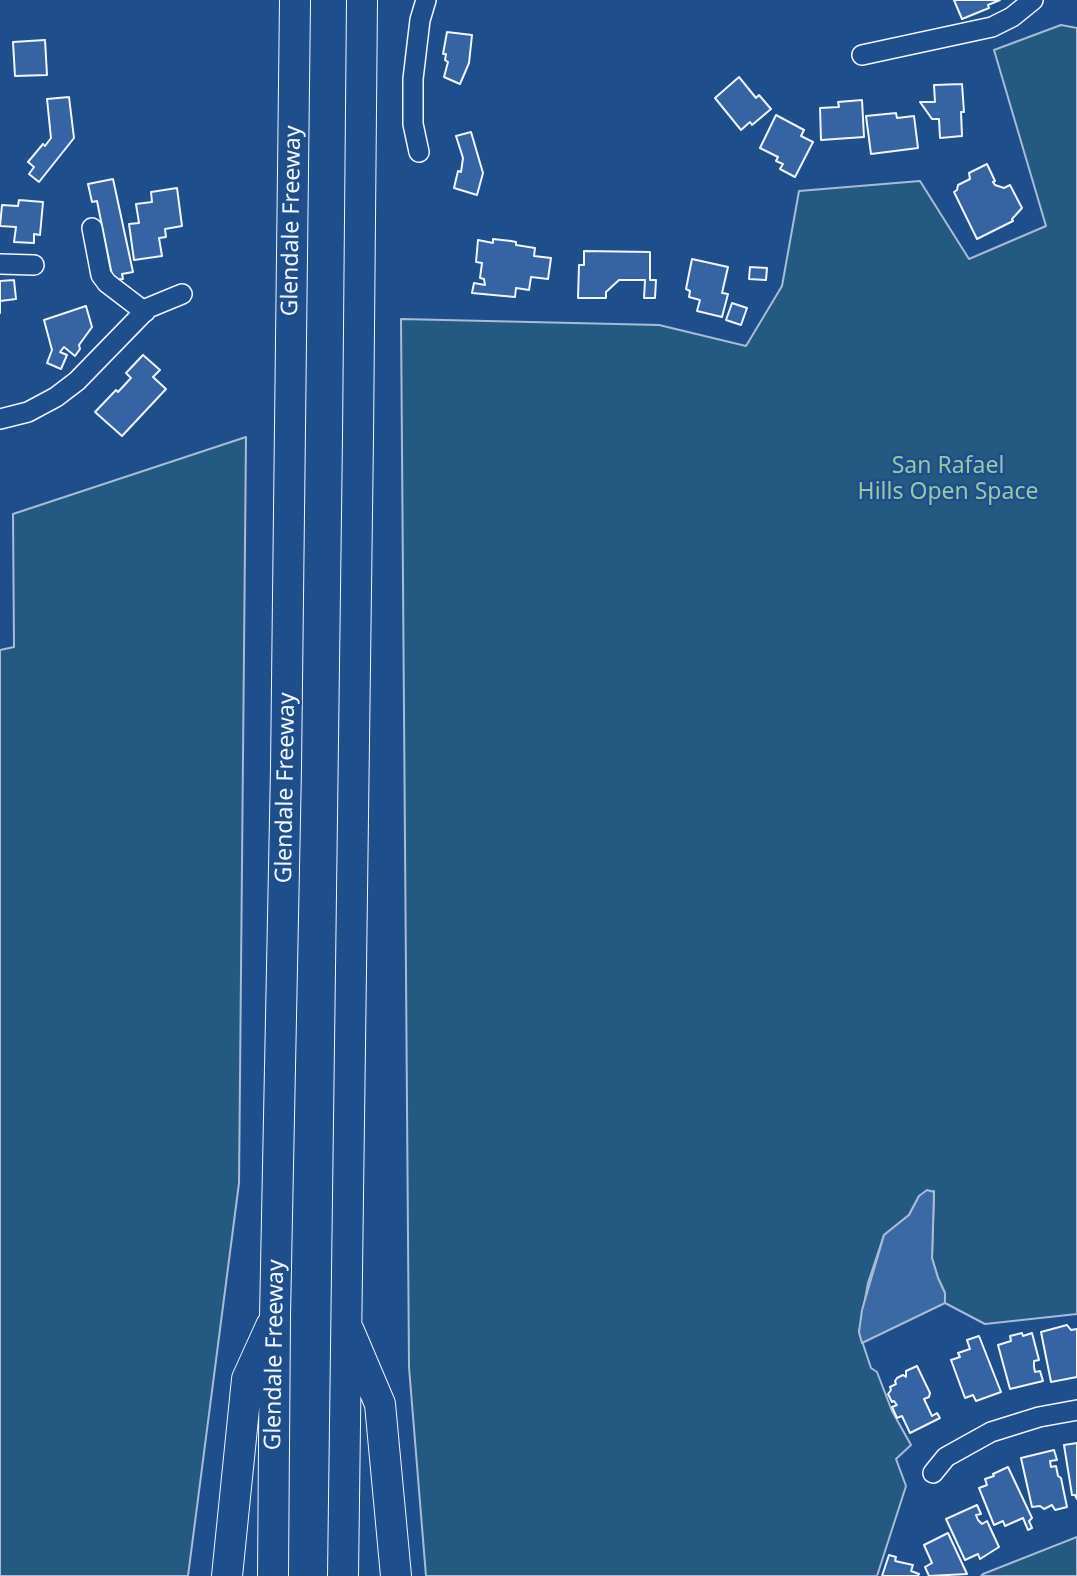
<!DOCTYPE html>
<html>
<head>
<meta charset="utf-8">
<style>
  body { margin:0 }
  canvas { display:block; background:#1f4e8c }
</style>
</head>
<body>
<canvas width="1077" height="1576"></canvas>
<script>
const g = document.querySelector('canvas').getContext('2d');
g.lineJoin = 'round';
function fill(path, color) { g.fillStyle = color; g.fill(path, 'evenodd'); }
const shape = rows => new Path2D(rows.map(r => 'M' + r).join(''));
function trace(path, color, width, dash) { g.strokeStyle = color; g.lineWidth = width; g.lineCap = dash ? 'butt' : 'round'; g.setLineDash(dash || []); g.stroke(path); }
function label(font, color, halo, rows, align = 'center') {
  g.font = font + ' "Noto Sans",sans-serif'; g.lineWidth = 5; g.setLineDash([]); g.textBaseline = 'middle'; g.strokeStyle = halo; g.fillStyle = color; for (const [text, x, y, turn = 0] of rows) {
    g.save(); g.translate(x, y); g.rotate((+turn || 0) * Math.PI / 180); g.textAlign = isNaN(turn) ? turn : align; if (halo) g.strokeText(text, 0, 0); g.fillText(text, 0, 0); g.restore();
  }
}
const green = shape([
  [1061,25,1077,28,1077,1314,985,1324,945,1303,945,1293,938,1278,932,1258,934,1191,919,1196,909,1215,884,1235,868,1283,859,1332,871,1368,877,1372,892,1411,911,1445,896,1459,906,1486,877,1576,426,1576,409,1367,401,319,659,325,746,346,782,286,799,191,920,181,969,259,1046,226,994,50,1061,25],
  [246,437,239,1183,188,1576,0,1576,0,650,14,647,13,514,246,437],
  [1077,1537,1077,1576,981,1576,983,1574,1077,1537]
]);
const water = shape([
  [927,1190,934,1192,932,1258,938,1278,945,1293,945,1303,862,1343,859,1332,862,1310,884,1235,909,1215,919,1196,927,1190]
]);
const building = shape([
  [954,0,1000,0,988,5,989,8,962,19,954,0],
  [447,32,472,35,469,63,460,84,444,77,448,62,445,60,446,54,443,54,447,32],
  [45,40,47,75,15,76,13,42,45,40],
  [739,77,756,98,759,95,771,109,752,125,750,122,741,130,715,98,739,77],
  [962,84,964,112,961,112,962,136,940,138,939,119,932,119,920,102,935,102,934,85,962,84],
  [69,97,74,138,39,182,29,174,34,167,28,162,43,144,45,146,51,138,47,99,69,97],
  [862,100,864,137,821,140,820,108,839,107,838,102,862,100],
  [896,113,897,118,914,116,918,148,871,154,866,116,896,113],
  [776,115,804,130,801,136,813,142,795,177,780,169,783,164,776,161,778,157,760,148,776,115],
  [471,132,483,173,477,195,454,188,458,171,461,172,463,158,456,136,471,132],
  [987,164,995,181,993,182,995,185,1004,188,1010,185,1022,208,1012,219,1013,221,977,239,954,192,957,190,958,185,970,179,969,173,987,164],
  [113,179,133,272,122,274,123,279,113,280,97,201,92,202,88,184,113,179],
  [177,188,182,226,165,229,166,237,159,238,162,256,134,260,129,224,139,223,136,204,152,202,151,192,177,188],
  [19,200,43,202,40,235,34,234,34,243,14,242,16,227,0,226,2,205,18,206,19,200],
  [493,239,511,241,516,242,516,245,535,248,534,256,551,258,548,279,531,277,529,290,516,288,515,297,472,293,474,283,485,285,484,279,480,278,482,263,476,262,478,240,493,243,493,239],
  [584,251,650,252,650,280,656,280,655,298,644,298,645,280,619,280,606,292,606,298,578,298,579,265,584,265,584,251],
  [692,259,728,267,722,293,728,294,722,317,697,311,700,300,689,297,690,291,686,289,692,259],
  [750,267,767,268,766,280,749,279,750,267],
  [14,280,16,299,0,301,0,313,0,281,14,280],
  [732,303,747,308,741,325,726,320,732,303],
  [86,306,92,327,79,345,80,349,75,356,64,347,60,352,67,355,61,369,47,363,52,350,44,320,86,306],
  [143,355,160,370,153,377,166,389,122,436,95,412,116,390,118,392,131,378,126,373,143,355],
  [1067,1325,1071,1330,1077,1329,1077,1377,1051,1382,1041,1332,1067,1325],
  [1022,1333,1023,1336,1032,1333,1039,1360,1034,1361,1034,1367,1035,1372,1040,1371,1043,1381,1010,1389,998,1345,1011,1341,1010,1336,1022,1333],
  [979,1336,1001,1392,976,1401,973,1395,965,1398,951,1360,960,1357,958,1353,970,1349,967,1340,979,1336],
  [917,1366,930,1393,929,1397,924,1399,932,1416,937,1413,940,1418,910,1433,902,1416,897,1418,892,1407,897,1405,894,1401,892,1402,888,1394,891,1390,890,1387,896,1384,895,1381,897,1378,903,1375,906,1377,906,1371,917,1366],
  [1077,1443,1077,1499,1075,1495,1072,1495,1064,1445,1077,1443],
  [1054,1450,1057,1460,1050,1461,1051,1467,1056,1466,1058,1476,1061,1478,1067,1507,1055,1510,1052,1505,1044,1509,1040,1506,1032,1507,1021,1458,1054,1450],
  [1008,1467,1032,1518,1029,1521,1032,1528,1028,1530,1023,1518,1005,1526,1003,1521,994,1525,979,1488,987,1485,985,1479,994,1476,993,1474,1008,1467],
  [977,1505,981,1514,976,1515,978,1520,982,1524,987,1521,999,1547,980,1559,978,1554,965,1560,946,1519,977,1505],
  [948,1533,967,1574,929,1576,925,1567,932,1563,924,1545,948,1533],
  [889,1555,896,1557,895,1561,913,1565,911,1571,919,1574,918,1576,882,1576,889,1555]
]);
const minor = shape([
  [862,55,992,27,1012,17,1033,0],
  [419,152,413,124,413,79,420,20,426,0],
  [92,228,101,275,107,283,145,312],
  [0,264,34,265],
  [0,419,28,412,56,397,77,381,148,308,182,294],
  [933,1473,946,1457,991,1432,1039,1417,1077,1410]
]);
const highway = shape([
  [349,1331,380,1404,396,1576],
  [227,1576,247,1379,271,1326],
  [273,1576,275,1316,286,768,295,0],
  [343,1576,358,437,362,0]
]);
const streetNames = [
  ["Glendale Freeway",292,221,-89],
  ["Glendale Freeway",286,788,-89],
  ["Glendale Freeway",275,1355,-89]
];
const parkNames = [
  ["San Rafael",948,466],
  ["Hills Open Space",948,492]
];
fill(green, '#245a82');
trace(green, '#a8bbd7', 2);
fill(water, '#3b69a3');
trace(water, '#a8bbd7', 2);
fill(building, '#3563a3');
trace(building, '#f2f6ff', 2);
trace(minor, '#f2f6ff', 22);
trace(highway, '#f2f6ff', 32);
trace(minor, '#1f4e8c', 19);
trace(highway, '#1f4e8c', 30);
label('23px', '#f2f6ff', '#1f4e8c', streetNames);
label('23px', '#97c8a6', '#1f4e8c', parkNames);
</script>
</body>
</html>
